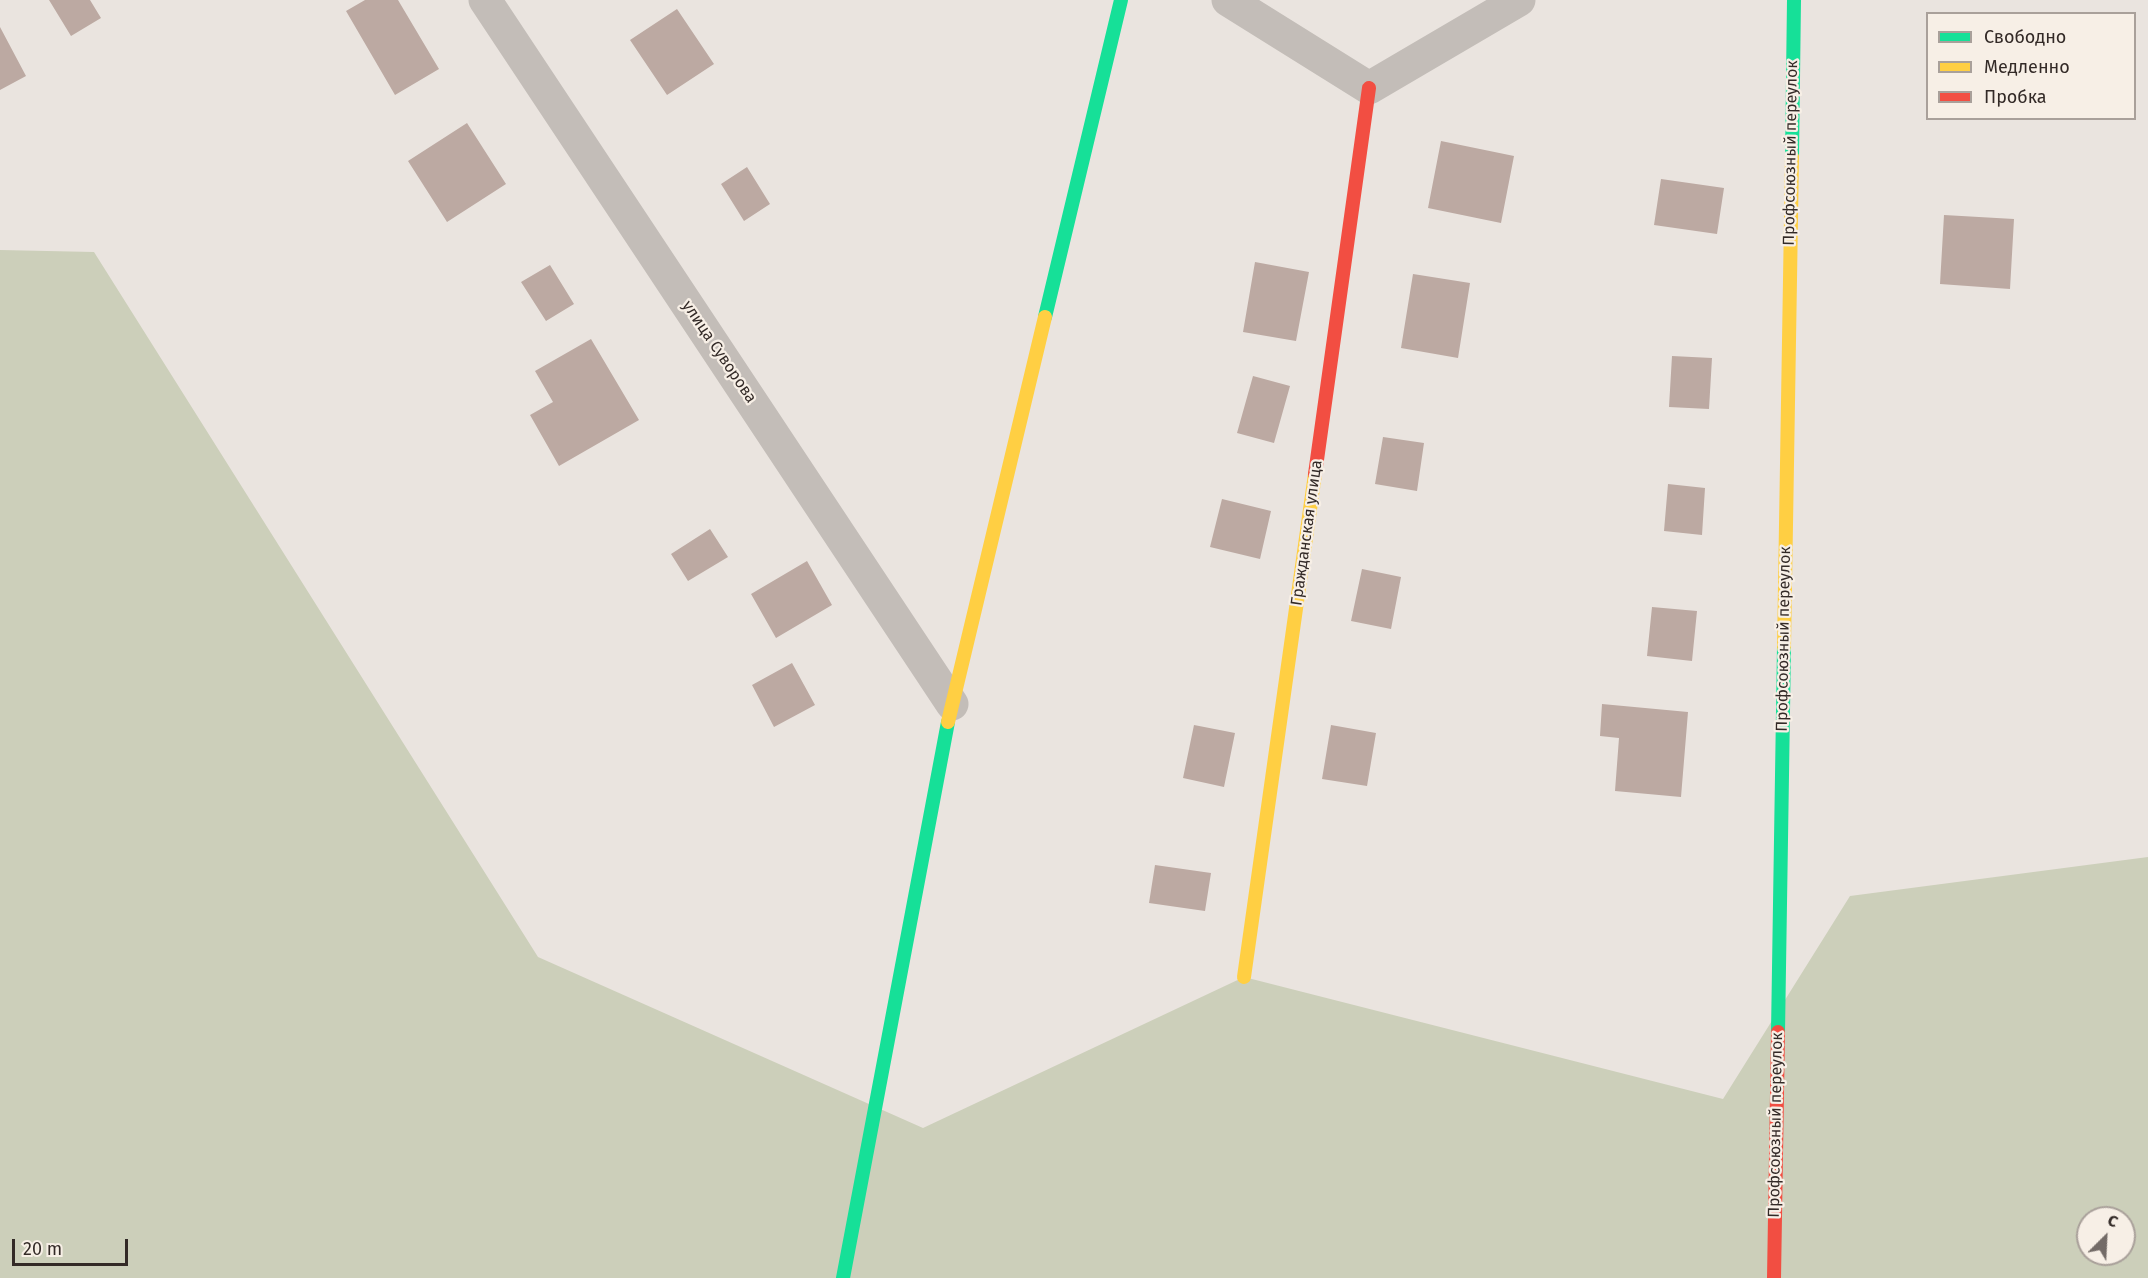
<!DOCTYPE html>
<html>
<head>
<meta charset="utf-8">
<style>
  body { margin:0 }
  #map { position:relative; width:2148px; height:1278px; overflow:hidden; background:#eae4df; font-family:"Fira Sans",sans-serif }
  canvas { display:block }
  .legend { position:absolute; left:1926px; top:12px; width:210px; height:108px; box-sizing:border-box; background:#f7efe6; border:2px solid #a9a09a; margin:0; padding:8px 10px; list-style:none; font-size:18px; color:#332a27 }
  .legend li { display:flex; align-items:center; gap:12px; height:30px }
  .legend b { width:30px; border:2px solid #a9a09a }
  .north { position:absolute; left:2076px; top:1206px; width:60px; height:60px; box-sizing:border-box; background:#f7efe6; border:2px solid #a9a09a; border-radius:50%; rotate:24deg; font-size:16px; font-weight:700; line-height:24px; text-align:center; color:#332a27 }
  .north::after { content:''; display:block; margin:auto; width:21px; height:27px; background:#736b67; clip-path:polygon(50% 0,100% 100%,50% 72%,0 100%) }
  .scale { position:absolute; left:12px; top:1239px; width:116px; height:27px; box-sizing:border-box; border:3px solid #332a27; border-top:0; padding-left:8px; font-size:18px; line-height:21px; white-space:nowrap; color:#332a27; -webkit-text-stroke:4px #f7efe6; paint-order:stroke }
</style>
</head>
<body>
<div id="map">
<canvas width="2148" height="1278"></canvas>
<ul class="legend">
<li><b style="height:8px;background:#16e098"></b>Свободно</li>
<li><b style="height:8px;background:#ffcf43"></b>Медленно</li>
<li><b style="height:8px;background:#f24e42"></b>Пробка</li>
</ul>
<div class="north">С</div>
<div class="scale">20 m</div>
</div>
<script>
const g = document.querySelector('canvas').getContext('2d');
g.lineJoin = 'round';
function fill(path, color) { g.fillStyle = color; g.fill(path, 'evenodd'); }
const shape = rows => new Path2D(rows.map(r => 'M' + r).join(''));
function trace(path, color, width, dash) { g.strokeStyle = color; g.lineWidth = width; g.lineCap = dash ? 'butt' : 'round'; g.setLineDash(dash || []); g.stroke(path); }
function label(font, color, halo, rows, align = 'center') {
  g.font = font + ' "Fira Sans",sans-serif'; g.lineWidth = 4.5; g.setLineDash([]); g.textBaseline = 'middle'; g.strokeStyle = halo; g.fillStyle = color; for (const [text, x, y, turn = 0] of rows) {
    g.save(); g.translate(x, y); g.rotate((+turn || 0) * Math.PI / 180); g.textAlign = isNaN(turn) ? turn : align; if (halo) g.strokeText(text, 0, 0); g.fillText(text, 0, 0); g.restore();
  }
}
const green = shape([
  [0,250,94,252,538,957,923,1128,1244,977,1723,1099,1850,896,2148,857,2148,1278,0,1278],
  [2088,1218,2124,1218,2124,1254,2088,1254]
]);
const building = shape([
  [49,0,90,0,101,18,71,36],
  [365,0,398,0,439,69,395,95,346,11],
  [677,9,714,64,667,95,630,40],
  [0,27,26,76,0,90],
  [467,123,506,184,447,222,408,161],
  [1441,141,1514,156,1501,223,1428,208],
  [747,167,770,204,744,221,721,184],
  [1661,179,1724,188,1717,234,1654,225],
  [1944,215,2014,219,2010,289,1940,284],
  [1255,262,1309,272,1296,341,1243,332],
  [550,265,574,304,546,321,521,282],
  [1413,274,1470,283,1458,358,1401,348],
  [591,339,639,420,559,466,530,415,553,402,535,371],
  [1672,356,1712,358,1709,409,1669,407],
  [1253,376,1290,386,1274,443,1237,433],
  [1383,437,1424,443,1417,491,1375,484],
  [1668,484,1705,488,1702,535,1664,531],
  [1222,499,1271,511,1260,559,1210,547],
  [710,529,728,557,688,581,671,554],
  [807,561,832,605,776,638,751,594],
  [1362,569,1401,577,1391,629,1351,621],
  [1652,607,1697,611,1692,661,1647,656],
  [792,663,815,705,774,727,752,685],
  [1602,704,1688,712,1681,797,1615,791,1619,738,1600,736],
  [1194,725,1235,733,1224,787,1183,778],
  [1331,725,1376,733,1367,786,1322,779],
  [1155,865,1211,873,1205,911,1149,903]
]);
const street = shape([
  [485,0,952,704],
  [1228,0,1369,88,1519,0]
]);
const fast = shape([
  [1792,157,1794,0],
  [1045,317,1121,0],
  [1778,1032,1784,647],
  [843,1278,948,722]
]);
const slow = shape([
  [1784,647,1792,157],
  [948,722,1045,317],
  [1244,977,1315,474]
]);
const jam = shape([
  [1315,474,1369,88],
  [1774,1278,1778,1032]
]);
const streetNames = [
  ["Профсоюзный переулок",1791,153,-89],
  ["улица Суворова",719,352,56],
  ["Гражданская улица",1307,533,-82],
  ["Профсоюзный переулок",1784,639,-89],
  ["Профсоюзный переулок",1776,1125,-89]
];
fill(green, '#cccfba');
fill(building, '#bca9a2');
trace(street, '#c3bdb8', 33);
trace(fast, '#16e098', 14);
trace(slow, '#ffcf43', 14);
trace(jam, '#f24e42', 14);
label('16px', '#332a27', '#f7efe6', streetNames);
</script>
</body>
</html>
